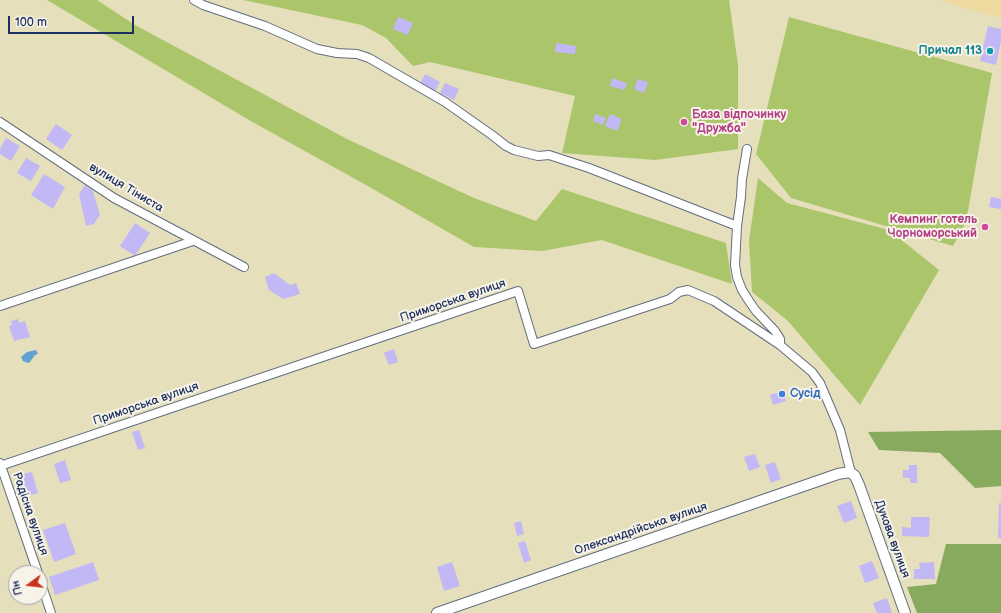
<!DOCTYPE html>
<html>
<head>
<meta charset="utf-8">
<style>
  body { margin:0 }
  #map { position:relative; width:1001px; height:613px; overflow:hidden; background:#e5dfbb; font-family:"Balsamiq Sans",sans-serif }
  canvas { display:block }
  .north { position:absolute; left:8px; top:565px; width:40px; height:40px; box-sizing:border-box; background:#f7f3e8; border:1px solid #9fa5b1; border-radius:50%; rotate:255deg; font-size:11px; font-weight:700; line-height:16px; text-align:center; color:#1b2f5e }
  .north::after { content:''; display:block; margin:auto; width:14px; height:18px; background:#c8321e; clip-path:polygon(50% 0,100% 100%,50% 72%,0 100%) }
  .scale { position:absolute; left:8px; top:16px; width:126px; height:18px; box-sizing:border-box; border:2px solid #1b2f5e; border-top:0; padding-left:5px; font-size:12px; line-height:14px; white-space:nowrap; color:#1b2f5e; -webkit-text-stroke:3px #f7f3e8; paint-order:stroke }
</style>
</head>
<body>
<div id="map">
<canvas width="1001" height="613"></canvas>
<div class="north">Пн</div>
<div class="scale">100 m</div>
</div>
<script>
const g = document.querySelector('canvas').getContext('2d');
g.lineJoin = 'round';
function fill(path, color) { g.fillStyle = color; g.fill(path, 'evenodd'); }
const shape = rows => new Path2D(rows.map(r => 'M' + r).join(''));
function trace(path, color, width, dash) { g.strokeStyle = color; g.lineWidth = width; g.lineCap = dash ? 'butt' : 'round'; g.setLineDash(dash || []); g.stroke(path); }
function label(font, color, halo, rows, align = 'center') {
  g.font = font + ' "Balsamiq Sans",sans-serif'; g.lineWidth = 4; g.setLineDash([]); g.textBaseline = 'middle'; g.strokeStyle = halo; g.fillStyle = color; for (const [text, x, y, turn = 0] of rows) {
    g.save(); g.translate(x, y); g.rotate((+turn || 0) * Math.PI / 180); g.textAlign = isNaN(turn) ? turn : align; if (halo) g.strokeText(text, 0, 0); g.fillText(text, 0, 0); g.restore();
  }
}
const green = shape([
  [47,0,97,0,135,25,347,139,474,198,536,221,562,189,726,243,732,284,602,240,542,251,474,247,366,185,249,120],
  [243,0,729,0,738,65,738,149,655,160,562,153,575,96,430,62,413,66,386,38,362,25],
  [789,17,992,73,966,222,953,246,791,198,756,154],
  [758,178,787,203,889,230,939,270,860,405,788,321,752,292,749,241]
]);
const forest = shape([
  [1001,430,1001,486,975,488,940,453,879,450,868,432],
  [946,544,1001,544,1001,613,917,613,907,587,936,584]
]);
const sand = shape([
  [940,0,1001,0,1001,18,986,14]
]);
const water = shape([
  [36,350,38,354,35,355,30,362,28,363,23,361,21,357,27,352]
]);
const building = shape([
  [398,17,413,23,408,35,393,29],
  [988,26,1001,29,1001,41,996,65,980,61],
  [556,43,576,46,575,54,555,52],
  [425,74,440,82,435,91,420,84],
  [612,78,627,83,624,90,610,86],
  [638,79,648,82,644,93,634,89],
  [445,83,459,89,454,100,440,93],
  [595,114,606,118,603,125,593,121],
  [610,114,622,119,617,131,605,126],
  [56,124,72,135,62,150,46,139],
  [6,138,20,146,11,161,0,154,0,149],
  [26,158,40,166,31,181,17,173],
  [44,174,65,187,53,209,31,195],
  [85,185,93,191,100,215,94,224,86,226,79,194],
  [991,197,1001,199,1001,209,989,207],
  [135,223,150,233,135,256,120,246],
  [274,273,290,285,296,283,300,294,283,299,269,290,265,277],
  [18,319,19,323,25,321,30,337,14,341,9,326,12,325,11,321],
  [394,349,398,362,389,365,384,353],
  [783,391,786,401,773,405,770,395],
  [139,430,145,448,138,450,132,432],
  [755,454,760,467,749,471,744,457],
  [65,460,71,480,60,483,54,464],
  [775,462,781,479,771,483,765,465],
  [909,465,917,465,917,483,910,483,910,478,903,478,903,470,909,470],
  [32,472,38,493,24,497,19,475],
  [851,501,857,518,844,523,837,506],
  [999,503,1001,503,1001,538,998,538],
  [911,517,930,517,929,537,902,536,902,527,911,528],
  [521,521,524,534,517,536,514,523],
  [65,523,76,554,54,562,43,530],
  [525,541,531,560,524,563,518,543],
  [872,561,879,578,865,583,859,566],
  [93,562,99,580,55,595,49,577],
  [452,562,460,586,444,591,437,567],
  [934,562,935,579,914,579,914,569,920,569,919,563],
  [887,598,892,613,877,613,873,603]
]);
const minor = shape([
  [194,0,203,5,265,26,317,49,337,53,357,54,369,58,445,102,492,135,506,146,514,150,538,156,549,155,589,168,737,226],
  [0,122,114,198,244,267],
  [0,306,193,241],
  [780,345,812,372,820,383,840,430,851,473],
  [0,463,38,573],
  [0,466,518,291,534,344,670,299,679,292,688,290,714,301,780,345,780,339,775,331,756,311,749,301,742,290,737,277,735,265,737,226,741,197,742,179,747,149],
  [40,580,51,613]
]);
const tertiary = shape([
  [437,613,838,474,850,472,855,476,859,485,905,613]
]);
const markers = [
  [990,51,4,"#0f9aa8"],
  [684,122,4,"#d1479c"],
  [985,227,4,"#d1479c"],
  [782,394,4,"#3f7fe0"]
];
const cultureNames = [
  ["Причал 113",982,51]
];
const hotelNames = [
  ["База відпочинку",692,115],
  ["\"Дружба\"",692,129],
  ["Кемпинг готель",977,220,"right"],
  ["Чорноморський",977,234,"right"]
];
const streetNames = [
  ["вулиця Тіниста",126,188,31],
  ["Приморська вулиця",453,301,-19],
  ["Приморська вулиця",146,404,-19],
  ["Радісна вулиця",30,514,71],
  ["Олександрійська вулиця",641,529,-19],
  ["Дукова вулиця",892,539,70]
];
const shopNames = [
  ["Сусід",790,394]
];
fill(green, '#abc56b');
fill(forest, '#88aa5f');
fill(sand, '#eeda9e');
fill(water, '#63a0d4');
fill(building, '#c1b8f5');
trace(minor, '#626d7f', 10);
trace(tertiary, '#626d7f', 12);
trace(minor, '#fff', 8);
trace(tertiary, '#fff', 10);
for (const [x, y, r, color] of markers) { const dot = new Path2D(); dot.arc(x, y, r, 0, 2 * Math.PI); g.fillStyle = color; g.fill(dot); trace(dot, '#f7f3e8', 1.5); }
label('bold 12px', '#0d838f', '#f7f3e8', cultureNames, 'right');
label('bold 12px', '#b23c85', '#f7f3e8', hotelNames, 'left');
label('12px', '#1b2f5e', '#f7f3e8', streetNames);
label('bold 12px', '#366cbe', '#f7f3e8', shopNames, 'left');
</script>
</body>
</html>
